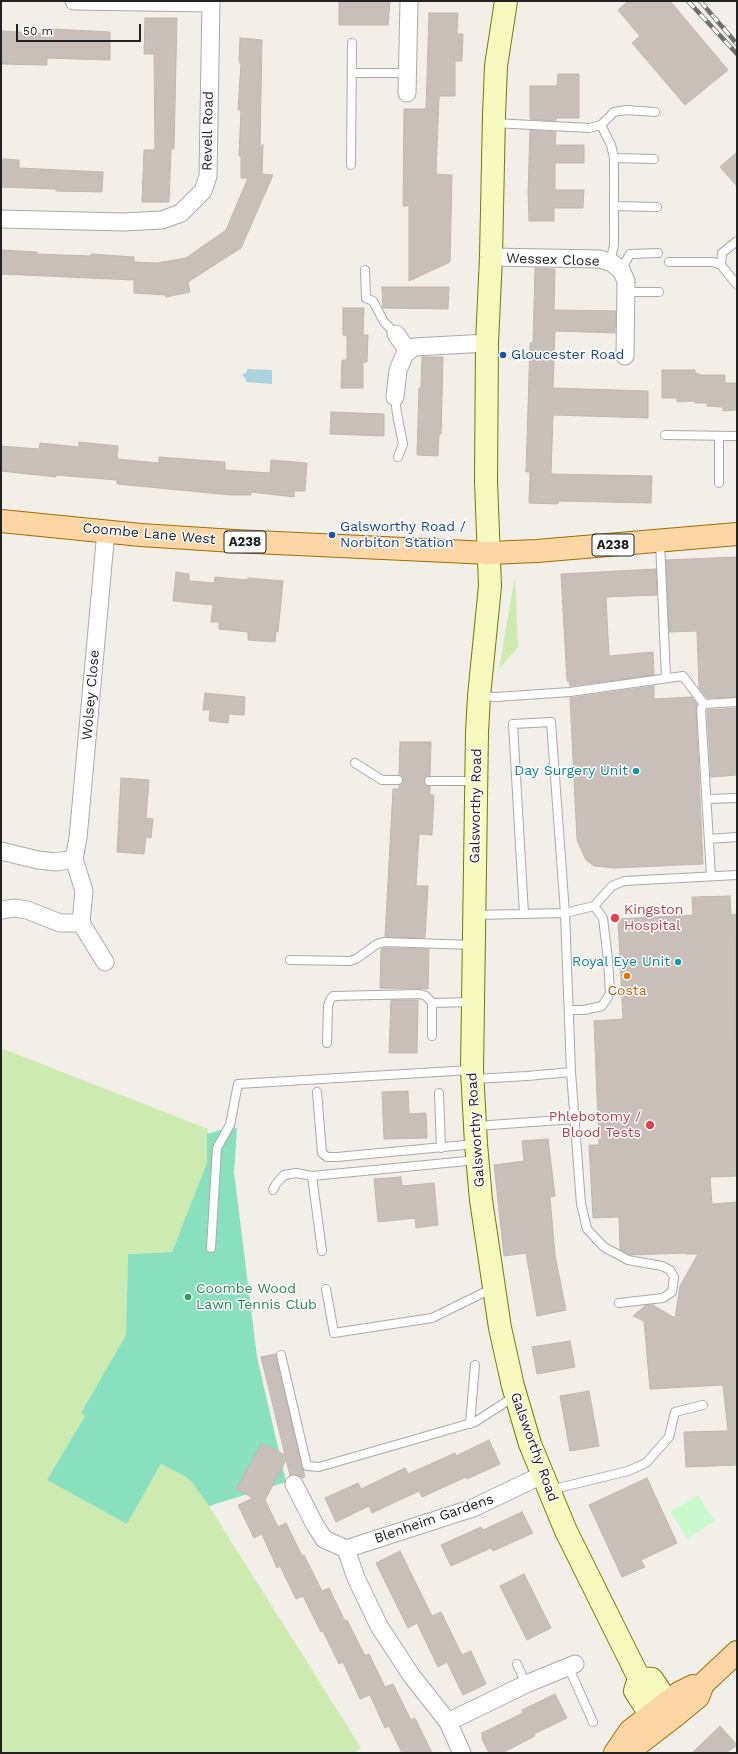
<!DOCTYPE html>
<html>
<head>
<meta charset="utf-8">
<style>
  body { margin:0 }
  #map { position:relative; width:738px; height:1754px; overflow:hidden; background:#f2efe9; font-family:"Work Sans",sans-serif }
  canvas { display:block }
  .frame { position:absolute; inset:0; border:2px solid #222; pointer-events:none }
  .scale { position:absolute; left:16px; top:24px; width:125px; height:18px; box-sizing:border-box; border:2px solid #222; border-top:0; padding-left:5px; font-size:12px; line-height:14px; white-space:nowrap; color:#222; -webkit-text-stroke:3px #fff; paint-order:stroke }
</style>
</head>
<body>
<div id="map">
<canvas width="738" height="1754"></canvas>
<div class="frame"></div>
<div class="scale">50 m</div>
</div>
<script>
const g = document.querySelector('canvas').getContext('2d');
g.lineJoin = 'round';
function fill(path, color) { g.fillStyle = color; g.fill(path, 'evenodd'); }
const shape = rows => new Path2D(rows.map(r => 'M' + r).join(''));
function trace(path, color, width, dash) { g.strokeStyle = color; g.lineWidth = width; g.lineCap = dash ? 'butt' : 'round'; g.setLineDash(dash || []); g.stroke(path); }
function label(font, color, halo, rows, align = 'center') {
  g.font = font + ' "Work Sans",sans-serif'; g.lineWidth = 3; g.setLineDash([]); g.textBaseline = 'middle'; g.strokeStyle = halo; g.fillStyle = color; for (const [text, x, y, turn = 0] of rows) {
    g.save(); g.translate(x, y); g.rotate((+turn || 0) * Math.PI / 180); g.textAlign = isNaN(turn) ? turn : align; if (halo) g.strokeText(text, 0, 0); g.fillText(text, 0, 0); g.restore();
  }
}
const grass = shape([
  [515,576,518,647,499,669],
  [1,1048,208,1129,207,1163,172,1252,128,1254,126,1335,81,1413,86,1415,47,1480,127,1524,161,1464,186,1477,191,1481,209,1506,361,1748,355,1753,1,1753]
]);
const park = shape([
  [698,1495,715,1521,688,1539,670,1512]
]);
const pitch = shape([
  [237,1128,234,1172,257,1357,286,1482,209,1506,191,1481,186,1477,161,1464,127,1524,47,1480,85,1416,81,1413,126,1335,128,1254,172,1252,207,1163,207,1134,223,1129]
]);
const water = shape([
  [247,369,272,370,272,384,246,382,246,379,242,375,247,372]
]);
const building = shape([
  [339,1,390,1,388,25,339,25,339,1],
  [628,1,670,1,728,70,685,105,632,43,640,36,618,10,628,1],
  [429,13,458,13,457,34,463,34,462,61,455,61,455,96,439,96,436,174,452,175,450,262,409,281,409,206,403,206,404,109,426,109,429,13],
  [145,18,177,18,174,149,171,149,169,202,142,202,144,150,155,150,154,54,144,54,145,18],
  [51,29,110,32,110,60,47,58,47,65,1,64,1,31,51,34,51,29],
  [240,38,262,40,260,148,263,144,262,174,273,175,241,248,188,282,190,292,166,297,166,295,134,293,134,280,1,274,1,250,37,252,37,254,91,256,91,254,134,257,134,262,157,263,186,258,226,230,248,178,241,178,241,156,239,156,241,110,238,110,241,63,239,63,240,38],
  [558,74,579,74,579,118,556,118,556,121,530,119,530,86,557,86,558,74],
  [530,130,556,132,555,145,584,145,584,163,555,163,555,190,584,190,583,208,554,208,554,221,529,221,528,193,530,130],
  [737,152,737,186,720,167,737,152],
  [1,159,19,160,19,168,103,172,102,192,56,191,56,189,1,187,1,159],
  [535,268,555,269,554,310,616,311,615,333,555,331,553,388,648,391,648,418,553,415,551,474,652,476,651,503,558,501,558,504,529,503,530,472,526,472,530,343,533,343,535,268],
  [382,287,449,287,448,309,383,308,382,287],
  [343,308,364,308,363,335,368,335,367,362,363,362,363,388,341,388,342,360,347,360,347,336,343,335,343,308],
  [422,357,443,357,441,434,439,434,438,456,417,455,419,388,421,388,422,357],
  [662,370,695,370,695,373,701,375,725,375,725,383,737,383,737,410,723,411,723,407,707,406,707,403,695,403,695,401,677,402,677,398,662,398,662,370],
  [331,412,384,414,384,436,330,434,331,412],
  [79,442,118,446,117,459,159,463,159,457,225,462,225,470,270,473,271,460,307,463,305,491,294,491,294,497,251,492,251,495,231,495,117,484,117,480,56,475,56,477,1,471,1,446,39,449,40,443,79,447,79,442],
  [737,557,737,697,707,698,699,688,697,631,669,632,666,560,737,557],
  [656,569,657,595,606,597,609,656,653,652,654,675,570,686,569,681,567,681,561,574,656,569],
  [176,572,189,574,189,581,214,583,215,577,247,580,248,578,283,581,278,632,276,631,275,642,248,640,248,632,219,629,219,622,211,622,213,605,173,601,176,572],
  [654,686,654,699,692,697,697,704,696,709,703,864,615,868,594,866,586,860,577,840,570,698,654,686],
  [205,693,245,697,244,715,229,714,228,723,209,721,210,710,203,710,205,693],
  [737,708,737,775,711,777,707,710,737,708],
  [400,742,431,742,430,776,426,776,424,781,426,786,430,786,430,795,434,795,432,835,419,834,416,886,428,886,425,938,385,937,393,789,399,789,399,785,403,780,403,777,399,775,400,742],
  [121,778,149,780,146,818,153,819,151,838,146,837,144,854,117,852,121,778],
  [730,896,731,915,737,914,736,950,737,1176,710,1177,712,1204,737,1202,737,1465,686,1467,684,1432,728,1431,723,1385,650,1389,644,1321,633,1316,646,1305,653,1305,675,1318,680,1286,698,1254,686,1254,686,1253,630,1255,620,1250,619,1217,593,1218,589,1145,599,1145,594,1021,623,1019,618,919,693,915,692,897,730,896],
  [384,948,429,949,428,989,380,988,381,949,384,948],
  [391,1000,418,1000,417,1053,389,1053,391,1000],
  [408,1091,409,1114,426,1113,427,1138,384,1139,382,1092,408,1091],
  [548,1139,555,1196,550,1197,555,1255,566,1310,537,1316,526,1253,504,1256,494,1165,524,1161,522,1141,548,1139],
  [401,1177,402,1186,434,1183,438,1225,416,1228,415,1218,378,1222,374,1179,401,1177],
  [570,1341,575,1367,537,1374,532,1347,570,1341],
  [275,1354,305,1477,302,1478,295,1474,290,1475,286,1460,265,1500,278,1527,286,1523,302,1556,304,1555,322,1591,329,1588,345,1621,347,1620,365,1656,369,1654,385,1687,393,1684,411,1720,415,1718,432,1753,402,1753,389,1726,385,1728,370,1695,360,1699,343,1662,339,1664,323,1631,321,1632,303,1596,296,1599,280,1566,277,1568,262,1534,254,1538,238,1505,253,1498,236,1489,262,1443,285,1455,261,1357,275,1354],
  [589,1391,599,1446,570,1451,560,1396,589,1391],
  [489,1440,500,1464,467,1479,466,1477,422,1497,419,1491,372,1513,369,1506,336,1522,325,1498,358,1483,361,1489,405,1468,408,1474,455,1453,456,1456,489,1440],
  [647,1478,677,1543,641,1560,645,1567,622,1577,589,1505,647,1478],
  [522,1512,533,1533,493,1551,491,1548,451,1566,441,1545,481,1527,483,1530,522,1512],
  [400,1551,432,1616,441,1612,462,1655,471,1651,486,1684,463,1695,447,1662,438,1667,417,1623,408,1628,376,1563,400,1551],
  [524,1574,551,1628,527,1640,500,1586,524,1574],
  [555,1694,567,1718,534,1734,535,1736,502,1753,489,1753,482,1739,482,1733,523,1713,522,1710,555,1694],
  [720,1726,737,1745,726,1753,692,1753,720,1726]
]);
const lane = shape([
  [352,73,407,73],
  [494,123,589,128,601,125,614,112,626,110,655,112],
  [601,125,611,145,614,158,614,245,610,263],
  [614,158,654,159],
  [351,165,352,43],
  [614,206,657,207],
  [669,262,713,262,721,265,737,285],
  [721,265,722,253,737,241],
  [365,270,366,298,373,301,384,322,396,334],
  [621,270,630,254,658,253],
  [627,292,659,292],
  [395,397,397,414,403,444,398,457],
  [665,435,737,436],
  [719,436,719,483],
  [660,542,666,678],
  [480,696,496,697,570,692,683,676,704,704],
  [355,763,382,780,398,780],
  [429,781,476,781],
  [707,799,737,798],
  [709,839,737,837],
  [711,876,701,709,704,704,737,702],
  [524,914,513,724,551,722,565,913,571,1072,581,1204,587,1229,604,1247,628,1260,662,1266,670,1270,674,1277,672,1292,663,1298,619,1303],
  [475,915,565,913,594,906,612,886,624,881,737,875],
  [290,960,350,961,356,959,377,944,384,942,473,945],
  [569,1010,584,1010,602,1006,610,994,608,960,603,918,594,906],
  [432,1036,432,1003,472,1002],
  [327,1043,328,1006,330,1000,333,996,420,994,426,996,432,1003],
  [474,1079,527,1076,571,1072],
  [317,1092,322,1153,327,1157,337,1157,475,1144],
  [439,1093,441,1148],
  [476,1126,575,1119],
  [273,1190,276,1184,284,1175,296,1173,312,1176],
  [211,1248,217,1148,230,1125,238,1084,471,1070],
  [322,1251,312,1176,477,1160],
  [326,1289,334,1333,432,1318,493,1288],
  [281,1355,307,1466,319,1467,475,1422,515,1396],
  [470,1424,475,1365],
  [550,1490,628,1471,646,1463,669,1437,675,1412,703,1405],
  [517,1664,526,1684],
  [568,1666,593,1722]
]);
const street = shape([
  [74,1,211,3],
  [407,93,409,1],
  [1,219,123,222,162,220,181,213,203,191,208,176,211,1],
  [491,257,600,259,612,263,621,270,626,281,625,356],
  [396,334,408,351],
  [395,397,398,370,405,354,414,347,487,343],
  [1,851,38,860,56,862,74,859],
  [1,910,15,908,27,910,60,923,81,923],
  [105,962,81,923,84,891,74,859,78,838,106,531],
  [294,1484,315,1525,324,1539,346,1549,356,1578,379,1626,411,1675,448,1722,462,1753],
  [346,1549,473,1508,542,1475],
  [448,1722,526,1684,575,1664]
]);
const secondary = shape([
  [506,1,496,66,494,115,491,257,487,343,486,481,490,586,479,696,477,732,472,1070,476,1144,481,1200,500,1328,513,1386,530,1444,566,1531,639,1678,635,1691,659,1728],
  [639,1678,652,1679,676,1715]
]);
const primary = shape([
  [1,521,141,535,234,541,489,553,537,551,737,534],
  [619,1750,632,1749,676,1715,698,1697,703,1684,737,1652],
  [615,1753,630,1731,679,1693,693,1686]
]);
const rail = shape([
  [688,1,737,54],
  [700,1,737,44]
]);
const markers = [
  [503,355,4,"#1a4fb4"],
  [332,535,4,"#1a4fb4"],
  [636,771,4,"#0f9aa8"],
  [615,918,5,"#e0444e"],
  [678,962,4,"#0f9aa8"],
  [627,976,4,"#e8710a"],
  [650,1125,5,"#e0444e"],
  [188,1297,4,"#2e9e5b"]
];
const shields = [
  [245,542,42],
  [613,545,42]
];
const shieldNames = [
  ["A238",245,542],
  ["A238",613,545]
];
const streetNames = [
  ["Revell Road",208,131,-89],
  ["Wessex Close",553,260,2],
  ["Coombe Lane West",149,534,5],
  ["Wolsey Close",91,695,-85],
  ["Galsworthy Road",476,806,-89],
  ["Galsworthy Road",476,1130,-94],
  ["Galsworthy Road",534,1447,70],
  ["Blenheim Gardens",434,1519,-19]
];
const transitNames = [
  ["Gloucester Road",511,355],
  ["Galsworthy Road /",340,527],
  ["Norbiton Station",340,543]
];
const cultureNames = [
  ["Day Surgery Unit",628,771],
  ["Royal Eye Unit",670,962]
];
const healthNames = [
  ["Kingston",624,910],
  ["Hospital",624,926],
  ["Phlebotomy /",641,1117,"right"],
  ["Blood Tests",641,1133,"right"]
];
const foodNames = [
  ["Costa",627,991]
];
const leisureNames = [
  ["Coombe Wood",196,1289],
  ["Lawn Tennis Club",196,1305]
];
fill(grass, '#cdebb0');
fill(park, '#c8facc');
fill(pitch, '#88e0be');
fill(water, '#aad3df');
fill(building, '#c7bfb8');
trace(building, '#c4b6ab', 1);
trace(lane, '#a9a9a9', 10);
trace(street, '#a9a9a9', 19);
trace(secondary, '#707d05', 24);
trace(primary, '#a06b00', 24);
trace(lane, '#fff', 8);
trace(street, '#fff', 17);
trace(secondary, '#f7fabf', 22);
trace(primary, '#fcd6a4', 22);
trace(rail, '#707070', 4.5);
trace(rail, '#fff', 3, [9]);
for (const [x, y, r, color] of markers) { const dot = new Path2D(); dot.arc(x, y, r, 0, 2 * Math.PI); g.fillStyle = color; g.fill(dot); trace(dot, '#fff', 1.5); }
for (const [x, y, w] of shields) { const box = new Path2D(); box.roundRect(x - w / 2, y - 11, w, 22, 3); g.fillStyle = '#fff'; g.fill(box); trace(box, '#222', 1); }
label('bold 13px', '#222', null, shieldNames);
label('14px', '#222', '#fff', streetNames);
label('14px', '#164399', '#fff', transitNames, 'left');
label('14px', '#0d838f', '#fff', cultureNames, 'right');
label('14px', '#be3a42', '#fff', healthNames, 'left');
label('14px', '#c56008', '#fff', foodNames);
label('14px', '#27864d', '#fff', leisureNames, 'left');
</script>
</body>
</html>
